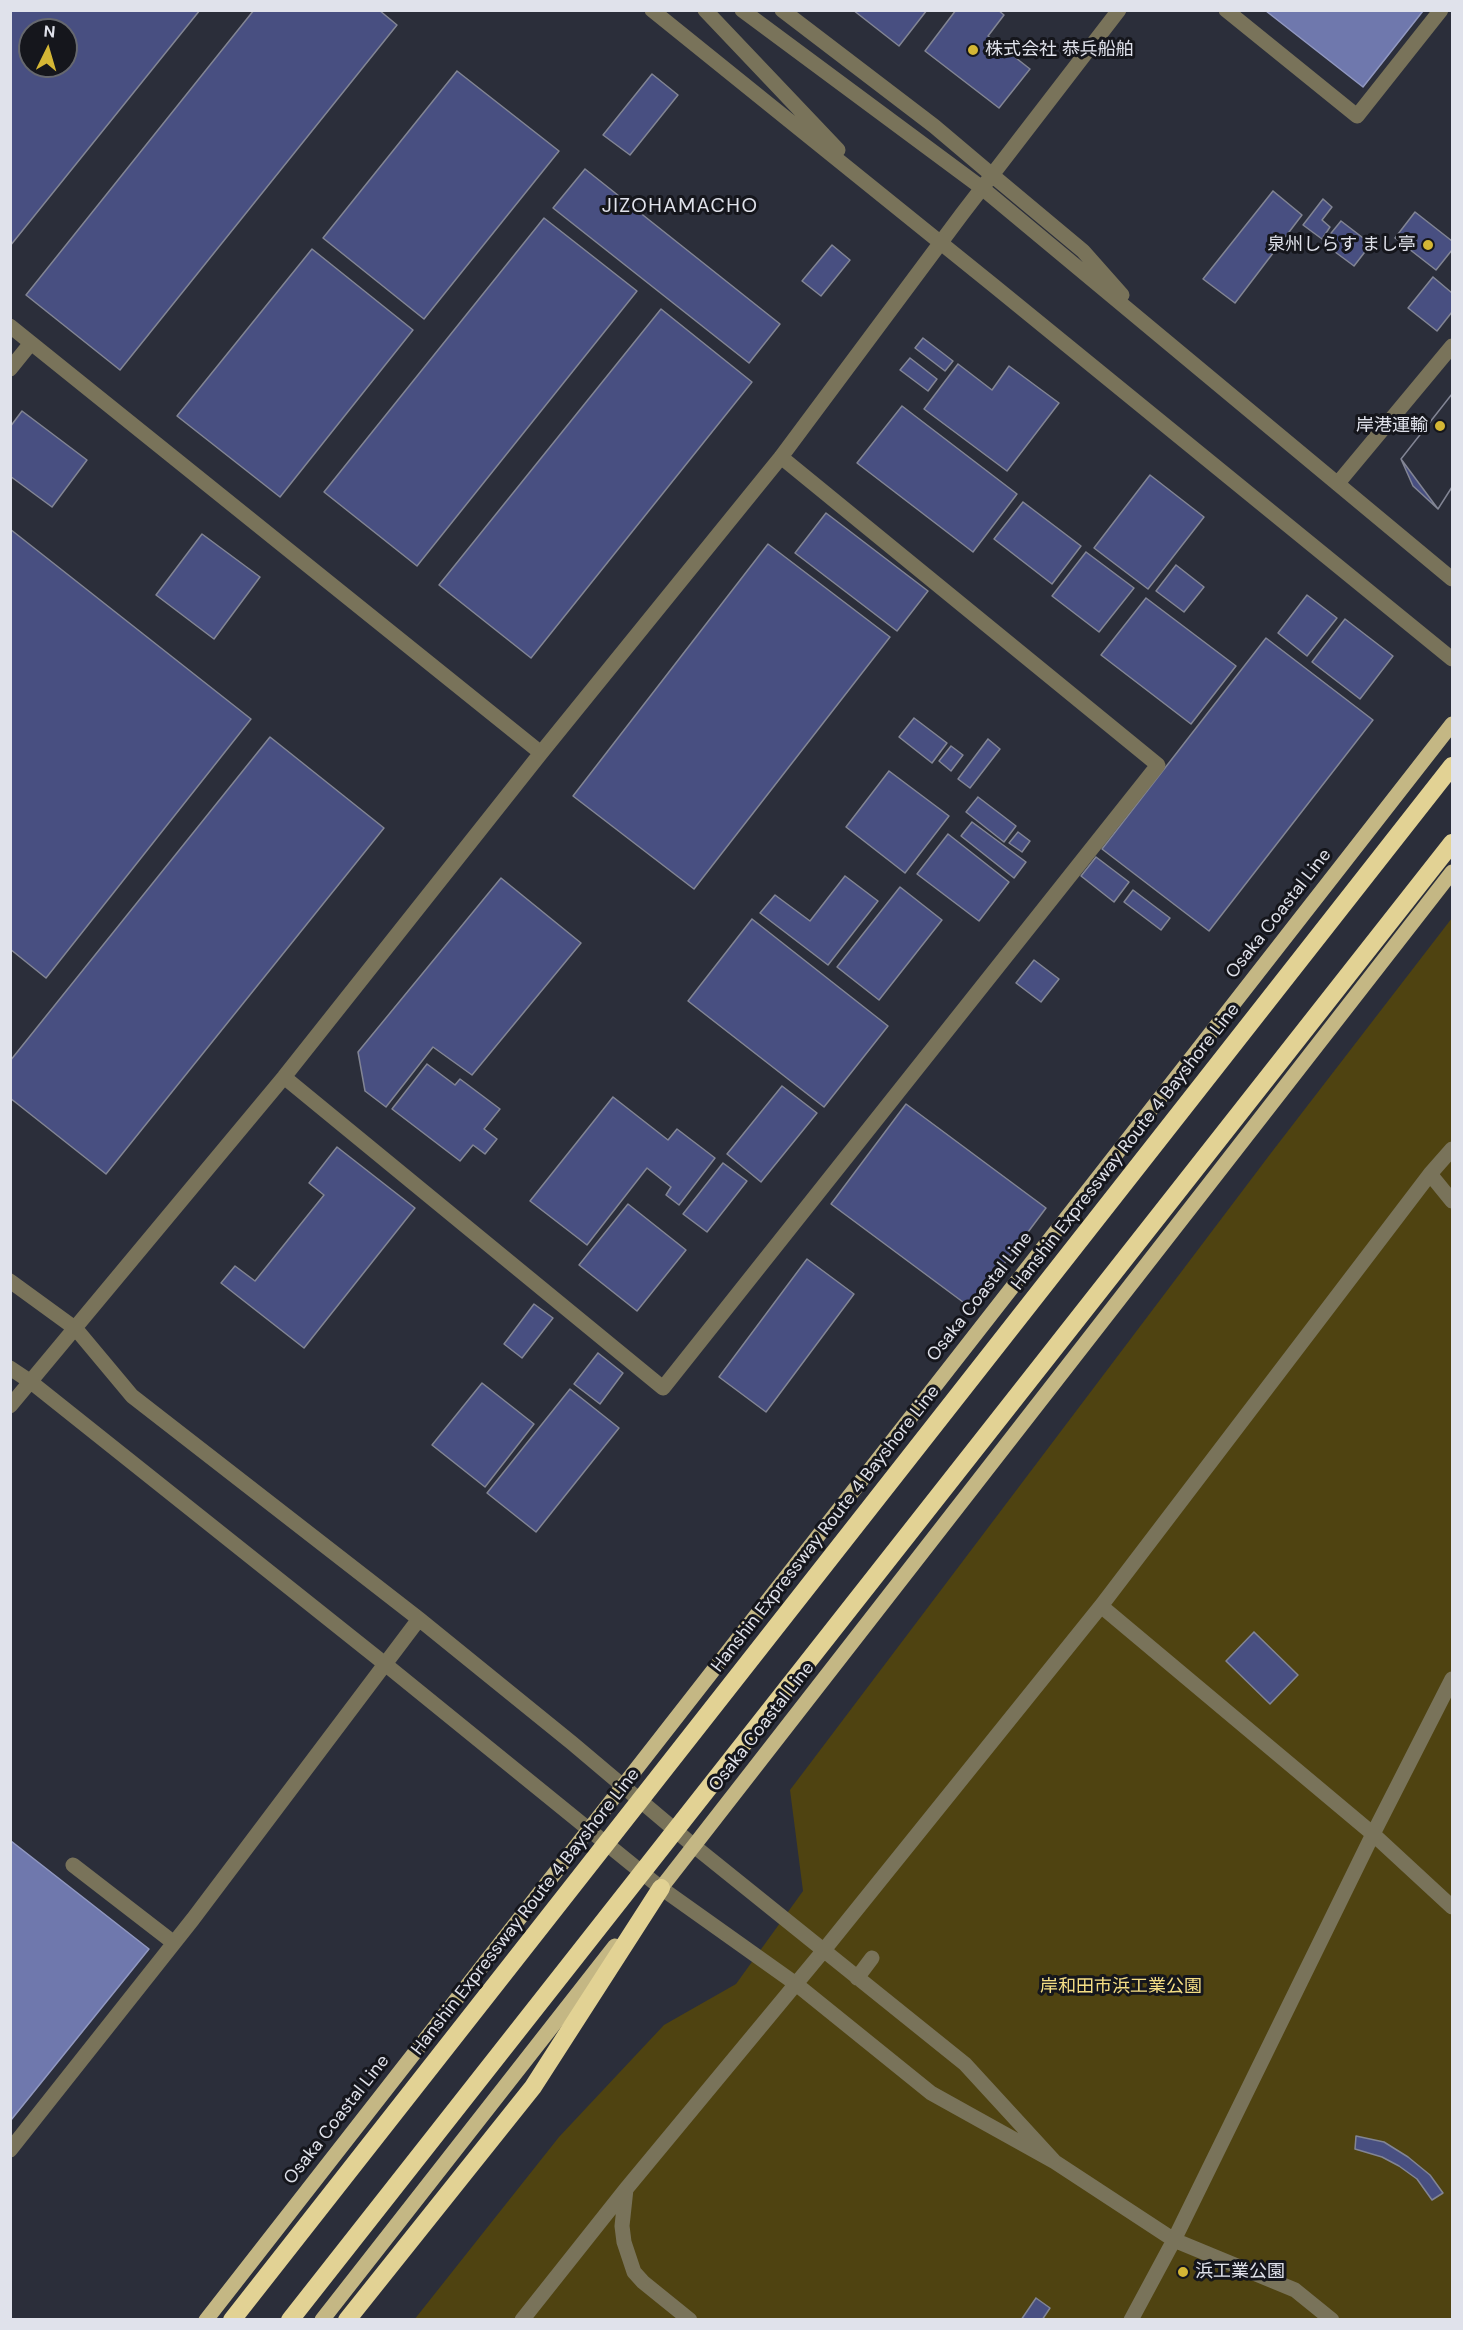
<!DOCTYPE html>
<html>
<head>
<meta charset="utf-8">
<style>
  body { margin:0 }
  #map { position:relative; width:1463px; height:2330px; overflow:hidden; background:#2b2e3a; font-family:"DM Sans",sans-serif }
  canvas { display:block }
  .frame { position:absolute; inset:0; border:12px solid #e0e2eb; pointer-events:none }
  .north { position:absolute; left:18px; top:18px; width:60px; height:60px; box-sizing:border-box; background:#15161c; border:2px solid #66686f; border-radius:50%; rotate:5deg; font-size:16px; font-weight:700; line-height:24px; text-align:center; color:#e0e2eb }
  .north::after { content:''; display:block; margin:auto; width:21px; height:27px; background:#d4b635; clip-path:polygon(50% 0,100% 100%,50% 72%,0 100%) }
</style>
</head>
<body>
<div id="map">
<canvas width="1463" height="2330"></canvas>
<div class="frame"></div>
<div class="north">N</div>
</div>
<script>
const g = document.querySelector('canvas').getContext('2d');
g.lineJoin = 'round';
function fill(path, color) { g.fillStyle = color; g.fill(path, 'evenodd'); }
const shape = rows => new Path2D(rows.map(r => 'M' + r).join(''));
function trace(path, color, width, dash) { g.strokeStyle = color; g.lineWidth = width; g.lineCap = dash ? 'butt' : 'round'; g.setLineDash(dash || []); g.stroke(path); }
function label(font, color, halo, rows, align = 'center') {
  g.font = font + ' "DM Sans","Noto Sans JP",sans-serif'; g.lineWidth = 6; g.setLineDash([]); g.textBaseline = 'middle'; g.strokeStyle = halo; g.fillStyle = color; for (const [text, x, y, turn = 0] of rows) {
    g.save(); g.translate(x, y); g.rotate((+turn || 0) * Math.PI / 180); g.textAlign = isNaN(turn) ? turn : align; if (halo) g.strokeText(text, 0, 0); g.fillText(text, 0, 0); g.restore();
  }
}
const green = shape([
  [1452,918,1452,2319,414,2320,559,2137,664,2025,736,1984,803,1891,790,1790,1271,1153]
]);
const water = shape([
  [1266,11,1423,11,1363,87,1266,11],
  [11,1841,149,1949,11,2120,11,1841]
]);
const building = shape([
  [10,10,200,10,10,246,10,10],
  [30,30,66,30,66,66,30,66,30,30],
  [254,10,379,10,397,25,120,370,26,295,254,10],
  [853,10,927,10,899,46,853,10],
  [956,10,998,10,1004,15,988,36,1030,69,999,108,925,51,956,10],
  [457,71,559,151,424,319,323,238,457,71],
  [652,74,678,95,630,155,603,135,652,74],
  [585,169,780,324,749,363,553,208,585,169],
  [1273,191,1302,215,1235,303,1203,279,1273,191],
  [1323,199,1332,207,1322,220,1330,227,1322,239,1303,225,1323,199],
  [1415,212,1452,241,1452,250,1436,270,1395,238,1415,212],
  [544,218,637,291,417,566,324,492,544,218],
  [1341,221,1371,244,1354,266,1323,243,1341,221],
  [832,245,850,260,821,296,802,281,832,245],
  [312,249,413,330,280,497,177,416,312,249],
  [1433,277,1452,293,1452,312,1437,331,1408,308,1433,277],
  [661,309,752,382,531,658,439,585,661,309],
  [923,338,953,361,945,371,915,348,923,338],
  [910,358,937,379,928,391,900,370,910,358],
  [958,364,992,390,1009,366,1059,403,1007,471,924,409,958,364],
  [1452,394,1452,487,1438,509,1413,486,1401,459,1452,394],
  [1452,394,1452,487,1438,509,1401,459,1452,394],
  [902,406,1017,494,973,552,857,463,902,406],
  [22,411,87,460,52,507,10,476,10,427,22,411],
  [1150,475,1204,517,1148,589,1094,548,1150,475],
  [1023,502,1081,546,1052,584,994,539,1023,502],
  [826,513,928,591,897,631,795,553,826,513],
  [10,529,251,719,46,978,10,949,10,529],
  [202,534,260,577,214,639,156,595,202,534],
  [768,544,890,637,694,889,573,796,768,544],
  [1086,552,1134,588,1099,632,1052,596,1086,552],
  [1176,565,1204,587,1184,612,1156,591,1176,565],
  [1307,595,1337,618,1307,656,1278,633,1307,595],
  [1146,598,1236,666,1191,724,1101,655,1146,598],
  [1345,619,1393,656,1360,699,1312,662,1345,619],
  [1266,638,1373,720,1209,931,1102,849,1266,638],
  [914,718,947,743,932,763,899,737,914,718],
  [270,737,384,828,106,1174,10,1098,10,1061,270,737],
  [988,739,1000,749,970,788,958,779,988,739],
  [951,746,963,755,951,771,939,761,951,746],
  [889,771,949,816,905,873,846,827,889,771],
  [978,797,1016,826,1004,842,966,812,978,797],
  [972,822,1026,862,1014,878,961,836,972,822],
  [1018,832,1030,841,1022,852,1009,843,1018,832],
  [948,834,1009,882,979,921,917,874,948,834],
  [1096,857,1129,882,1114,902,1081,876,1096,857],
  [845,876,878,901,828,965,760,913,775,895,810,921,845,876],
  [501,878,581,943,472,1075,433,1047,386,1107,365,1091,358,1052,501,878],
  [900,887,942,920,879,1000,837,967,900,887],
  [1133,890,1170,918,1161,930,1124,902,1133,890],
  [752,919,888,1026,824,1107,688,1001,752,919],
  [1034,960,1059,979,1041,1002,1016,983,1034,960],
  [427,1064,455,1085,460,1079,500,1109,484,1129,497,1139,485,1154,473,1145,460,1161,392,1109,427,1064],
  [782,1086,817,1113,761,1182,727,1154,782,1086],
  [613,1097,668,1140,677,1129,715,1158,679,1205,666,1195,671,1187,647,1168,587,1245,530,1201,613,1097],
  [906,1104,1046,1208,971,1308,831,1204,906,1104],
  [337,1147,415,1208,304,1348,221,1283,235,1266,255,1281,324,1195,309,1183,337,1147],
  [723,1163,747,1181,707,1232,683,1214,723,1163],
  [628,1204,686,1250,637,1311,579,1265,628,1204],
  [807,1259,854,1294,766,1412,719,1377,807,1259],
  [534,1304,553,1318,522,1358,504,1344,534,1304],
  [598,1353,623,1373,600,1404,574,1384,598,1353],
  [482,1383,534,1424,485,1487,432,1445,482,1383],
  [570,1389,619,1428,536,1532,487,1493,570,1389],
  [1254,1632,1298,1675,1270,1704,1226,1661,1254,1632],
  [1356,2136,1384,2142,1408,2157,1430,2175,1443,2193,1432,2200,1417,2179,1399,2166,1382,2157,1355,2149,1356,2136],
  [1036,2298,1050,2308,1042,2320,1021,2320,1036,2298]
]);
const minor = shape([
  [652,10,993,285,1452,659],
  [705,10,838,150],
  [742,10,982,188,1452,579],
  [782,10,934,126,992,175,1083,251,1122,295],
  [1226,10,1357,116,1441,10],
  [10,326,541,753],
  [10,369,31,343],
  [1338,483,1452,346],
  [284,1077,663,1388,1158,765,781,457],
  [1430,1174,1452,1201],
  [10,1281,76,1329,132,1396,419,1619,572,1743,694,1846,965,2064,1055,2162,931,2093,796,1984,661,1888,385,1664,31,1382,10,1368],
  [10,1406,284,1077,541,753,781,457,962,214,1119,10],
  [1101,1606,1373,1834,1452,1907],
  [73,1865,174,1943],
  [857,1978,872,1958],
  [10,2150,193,1919,419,1619],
  [1055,2162,1174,2240,1295,2290,1332,2320],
  [626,2189,622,2226,624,2242,634,2272,643,2282,690,2320],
  [522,2320,626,2189,824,1950,1101,1606,1430,1174,1452,1149],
  [1131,2320,1174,2240,1373,1834,1452,1679]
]);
const major = shape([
  [654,1897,1452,872],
  [206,2320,1452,724],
  [322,2320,615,1946]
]);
const highway = shape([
  [232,2320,1452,766],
  [290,2320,1452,843],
  [347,2320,533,2087,661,1888]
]);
const markers = [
  [973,50,6,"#d4b635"],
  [1428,245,6,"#d4b635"],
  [1440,426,6,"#d4b635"],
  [1183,2272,6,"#d4b635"]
];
const poiNames = [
  ["株式会社 恭兵船舶",985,50],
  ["泉州しらす まし亭",1416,245,"right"],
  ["岸港運輸",1428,426,"right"],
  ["浜工業公園",1195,2272]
];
const streetNames = [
  ["Osaka Coastal Line",1279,914,-52],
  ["Hanshin Expressway Route 4 Bayshore Line",1126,1147,-52],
  ["Osaka Coastal Line",980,1297,-52],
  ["Hanshin Expressway Route 4 Bayshore Line",826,1529,-52],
  ["Osaka Coastal Line",762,1727,-52],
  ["Hanshin Expressway Route 4 Bayshore Line",526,1912,-52],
  ["Osaka Coastal Line",337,2120,-52]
];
const parkNames = [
  ["岸和田市浜工業公園",1121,1987]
];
const neighbourhoodNames = [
  ["JIZOHAMACHO",680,207]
];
fill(green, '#4f4311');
fill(water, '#6f78ad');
trace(water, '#9198c0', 1.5);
fill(building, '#484f81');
trace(building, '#828594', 1.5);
trace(minor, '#79735a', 15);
trace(major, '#c4b784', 15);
trace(highway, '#e2d294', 18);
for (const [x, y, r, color] of markers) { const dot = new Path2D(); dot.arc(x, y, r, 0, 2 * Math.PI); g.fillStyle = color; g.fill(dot); trace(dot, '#15161c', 2); }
label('18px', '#e0e2eb', '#15161c', poiNames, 'left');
label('18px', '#e0e2eb', '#15161c', streetNames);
label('18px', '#f5de85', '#15161c', parkNames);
g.letterSpacing = '1.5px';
label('20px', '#e0e2eb', '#15161c', neighbourhoodNames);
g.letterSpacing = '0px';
</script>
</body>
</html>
